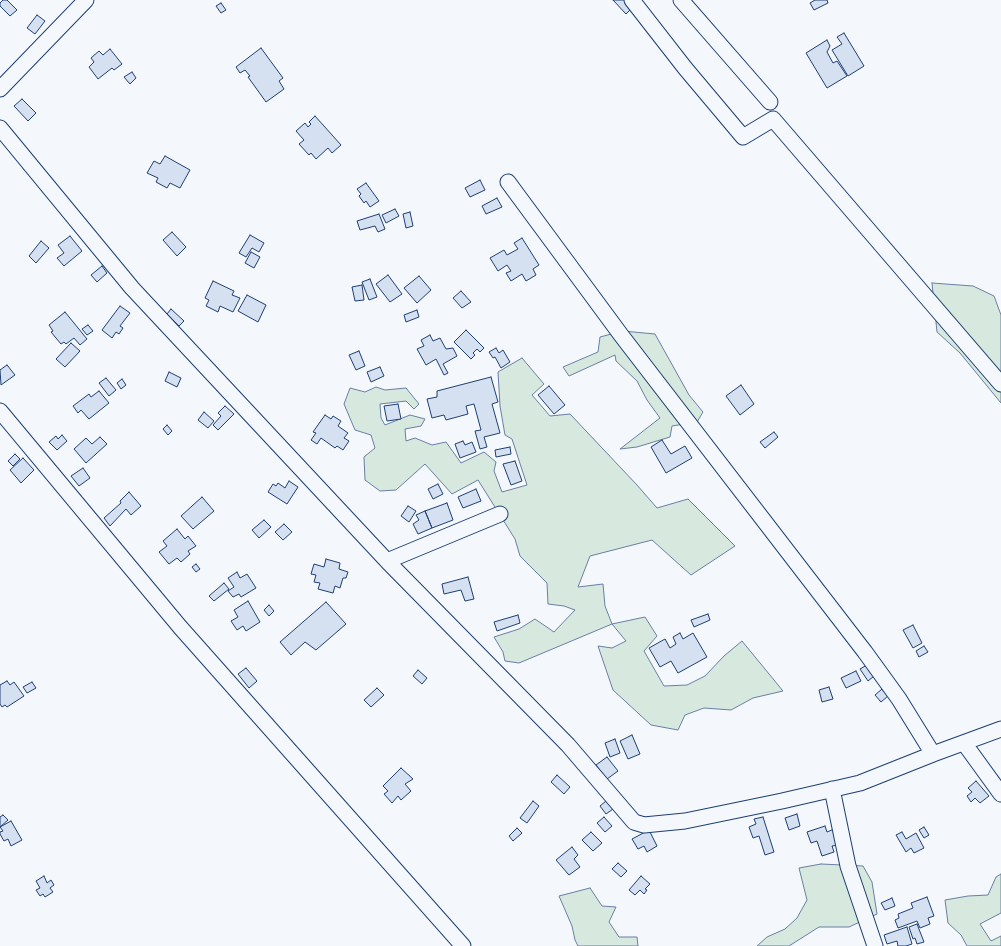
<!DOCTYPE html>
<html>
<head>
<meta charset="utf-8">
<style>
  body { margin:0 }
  canvas { display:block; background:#f4f7fb }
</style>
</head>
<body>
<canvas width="1001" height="946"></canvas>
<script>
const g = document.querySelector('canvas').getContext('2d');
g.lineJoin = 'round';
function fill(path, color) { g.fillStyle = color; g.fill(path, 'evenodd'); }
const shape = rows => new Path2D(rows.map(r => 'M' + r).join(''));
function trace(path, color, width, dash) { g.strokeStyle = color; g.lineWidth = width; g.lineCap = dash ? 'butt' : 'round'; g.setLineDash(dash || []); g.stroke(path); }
const green = shape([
  [932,283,973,286,994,296,1001,315,1001,403,960,353,937,332,932,283],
  [623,331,655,334,689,395,703,412,697,422,672,426,670,437,637,447,620,449,660,418,647,400,637,381,616,361,615,355,569,376,563,367,598,352,600,337,623,331],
  [522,358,544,384,532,395,550,416,570,414,637,485,657,508,688,499,735,546,691,575,652,540,590,556,578,587,603,584,605,606,612,624,645,617,657,636,644,651,664,686,687,685,705,676,724,656,742,641,783,691,753,698,731,710,704,708,685,715,678,730,651,725,613,690,598,646,612,648,626,641,612,624,519,663,505,661,503,652,494,637,519,629,535,619,554,632,575,610,564,606,548,604,547,583,520,556,515,539,478,480,452,494,425,464,396,490,380,491,365,480,364,457,375,448,371,435,355,430,344,404,350,388,365,392,376,387,385,390,406,388,419,404,414,409,406,401,380,404,381,418,385,425,410,415,425,419,421,426,405,429,406,441,415,438,432,445,446,442,461,463,484,452,496,462,494,471,502,492,527,485,512,439,505,435,500,406,498,372,522,358],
  [821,864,863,866,872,882,877,914,849,927,819,927,789,946,757,946,767,937,785,929,797,918,807,900,799,868,821,864],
  [1001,874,1001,913,980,924,991,941,1001,936,1001,946,967,946,961,935,948,923,945,900,968,896,988,895,996,877,1001,874],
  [590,888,602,906,616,907,609,922,619,937,637,937,638,946,578,946,575,940,572,926,559,896,590,888]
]);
const building = shape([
  [3,0,7,0,17,10,10,16,0,6,0,3,3,0],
  [613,0,626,0,633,7,626,14,613,0],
  [815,0,827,0,828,3,814,10,810,3,815,0],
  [221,3,226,10,221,13,216,6,221,3],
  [37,15,45,21,35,34,27,28,37,15],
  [844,33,864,66,848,76,832,50,842,44,837,37,844,33],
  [827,40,830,46,827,52,833,63,837,61,847,76,827,88,806,53,827,40],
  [261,48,283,78,279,81,284,89,266,102,248,77,250,76,245,70,240,73,236,67,261,48],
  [110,49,122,64,114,70,112,68,98,79,89,67,94,62,91,58,99,51,103,55,110,49],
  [132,72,136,78,130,84,124,77,132,72],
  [22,99,36,113,28,121,14,106,22,99],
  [315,116,341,145,332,153,328,148,316,159,311,153,309,155,299,144,304,140,296,131,305,123,308,127,311,124,309,122,315,116],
  [165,156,190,170,180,188,170,183,167,188,156,182,158,178,147,173,154,161,160,164,165,156],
  [480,180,485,190,470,197,465,188,480,180],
  [366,183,379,201,370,207,366,201,364,203,359,196,361,194,357,189,366,183],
  [497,198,502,207,486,214,482,206,497,198],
  [395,209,399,216,386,223,382,215,395,209],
  [410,212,413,226,406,228,403,214,410,212],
  [379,214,385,229,378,232,375,226,360,230,357,221,379,214],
  [172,232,186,247,177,256,163,240,172,232],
  [250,235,264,243,259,252,252,248,246,257,239,253,250,235],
  [70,236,82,251,64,266,57,258,64,253,58,245,70,236],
  [522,238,539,265,533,269,536,275,526,281,522,274,511,281,506,273,511,271,507,265,498,271,490,258,504,250,507,255,518,249,514,243,522,238],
  [41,241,49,248,36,263,29,256,41,241],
  [251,252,260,257,254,268,245,263,251,252],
  [102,266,107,273,97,282,91,275,102,266],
  [388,275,402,294,390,302,376,284,388,275],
  [419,276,431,290,417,303,404,288,419,276],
  [370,279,377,297,369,300,362,282,370,279],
  [213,281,234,291,232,295,240,298,233,312,220,306,218,312,206,306,209,300,205,298,213,281],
  [362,285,364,300,355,301,352,287,362,285],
  [461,291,471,302,462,308,453,298,461,291],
  [247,295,266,305,258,322,238,311,247,295],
  [120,306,130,313,120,326,123,328,119,334,116,332,112,338,102,330,120,306],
  [171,309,184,321,179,326,167,314,171,309],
  [417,310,419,317,406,322,404,315,417,310],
  [65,312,87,339,80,345,74,338,66,344,64,342,61,344,51,332,53,331,49,325,65,312],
  [88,325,93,331,87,335,82,329,88,325],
  [466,330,484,348,480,352,477,349,473,353,475,355,471,359,454,342,466,330],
  [430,335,433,341,440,338,446,349,453,348,457,356,443,364,448,373,444,375,436,359,426,365,417,349,424,346,421,340,430,335],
  [71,343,80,351,65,367,56,359,71,343],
  [496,348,499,353,503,350,510,362,501,368,495,357,493,358,489,352,496,348],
  [359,351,365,366,356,370,349,355,359,351],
  [7,365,15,375,1,385,0,370,7,365],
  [380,367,384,376,371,382,367,372,380,367],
  [169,372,181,378,177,387,165,381,169,372],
  [491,377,498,402,492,404,500,433,484,437,487,447,480,449,475,431,481,430,474,404,466,406,468,414,446,420,444,415,432,418,427,399,437,397,437,391,491,377],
  [106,378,116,390,109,396,99,383,106,378],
  [122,379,126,385,121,389,117,383,122,379],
  [741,385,754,404,740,415,726,396,741,385],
  [549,386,565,405,554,414,538,395,549,386],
  [99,391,109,403,89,419,81,410,78,413,73,406,89,394,91,397,99,391],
  [398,404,401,419,387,421,384,406,398,404],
  [225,406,234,414,218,430,213,425,221,416,218,413,225,406],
  [204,412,214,421,208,428,198,420,204,412],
  [325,415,331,419,333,416,341,421,338,426,348,433,344,438,349,441,343,450,337,446,335,448,321,438,317,444,311,440,316,433,313,432,325,415],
  [167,425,172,431,168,435,163,429,167,425],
  [774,432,778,437,765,448,760,442,774,432],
  [62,435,67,441,57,450,49,442,56,436,58,439,62,435],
  [100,437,107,444,86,463,74,449,86,438,92,444,100,437],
  [662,440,671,454,685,446,692,458,666,473,651,447,662,440],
  [463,441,465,445,472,442,476,452,460,458,455,444,463,441],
  [510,447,511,454,496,457,495,450,510,447],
  [15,454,20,459,13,466,8,461,15,454],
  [23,458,34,470,21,483,10,470,23,458],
  [515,461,522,481,511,485,503,464,515,461],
  [83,468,90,478,79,486,71,476,83,468],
  [289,481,298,487,287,504,268,492,273,484,276,486,278,483,285,488,289,481],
  [438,484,443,494,433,499,428,489,438,484],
  [476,489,481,501,463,508,458,497,476,489],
  [129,492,141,506,131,515,126,509,110,526,104,518,121,503,120,501,129,492],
  [202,497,214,511,193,529,181,516,202,497],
  [447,503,453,520,432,528,425,511,447,503],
  [408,506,416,511,409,522,401,516,408,506],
  [425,511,432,528,418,534,413,524,419,520,416,515,425,511],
  [264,520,271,527,259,538,252,530,264,520],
  [284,524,292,532,283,540,275,532,284,524],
  [177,529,185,539,188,536,196,546,188,551,190,554,181,562,177,558,169,564,159,552,167,546,163,541,177,529],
  [326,559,340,563,339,569,348,572,346,578,343,578,340,588,335,586,333,593,318,589,320,583,314,582,316,575,311,574,314,564,324,567,326,559],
  [196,564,200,569,196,572,192,567,196,564],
  [237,572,240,578,247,574,256,588,241,597,239,594,233,597,228,591,234,587,228,578,237,572],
  [468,577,474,599,465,601,461,590,444,594,442,584,468,577],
  [224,583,229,589,214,601,209,596,224,583],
  [248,601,260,622,246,631,243,626,237,630,231,621,238,617,234,610,248,601],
  [326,602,346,624,316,650,305,642,291,655,280,642,326,602],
  [269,605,274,611,269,616,264,610,269,605],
  [708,614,710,620,694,627,691,620,708,614],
  [518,615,520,623,497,631,494,622,518,615],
  [913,625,922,643,913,648,903,630,913,625],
  [680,633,683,639,693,633,707,657,678,673,671,661,660,667,649,648,665,639,670,648,676,644,673,637,680,633],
  [924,646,928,652,919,657,916,651,924,646],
  [867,665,874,676,868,681,860,669,867,665],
  [246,668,257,681,249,688,238,674,246,668],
  [418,670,427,678,422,684,413,676,418,670],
  [856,671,861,681,846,688,841,678,856,671],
  [7,681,10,685,14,682,24,696,7,707,5,705,2,707,0,704,0,685,7,681],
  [32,682,36,688,27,693,23,687,32,682],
  [829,687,833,699,822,702,819,690,829,687],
  [377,688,384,695,371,707,364,700,377,688],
  [882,689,888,696,881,702,875,695,882,689],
  [632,735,640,754,628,759,620,741,632,735],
  [615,739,620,753,610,757,605,743,615,739],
  [607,757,618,771,607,779,596,765,607,757],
  [401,768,413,779,405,784,411,791,401,800,398,796,392,803,384,794,388,791,383,786,401,768],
  [557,775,570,787,564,794,551,782,557,775],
  [976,781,989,796,980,803,975,798,971,802,967,796,972,792,968,788,976,781],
  [533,801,539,806,527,823,520,818,533,801],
  [606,801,613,809,606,814,600,806,606,801],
  [797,814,800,826,789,830,785,818,797,814],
  [3,815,8,820,0,827,0,817,3,815],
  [604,817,612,826,605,832,597,823,604,817],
  [763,817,774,852,765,855,759,836,753,838,749,827,756,824,754,819,763,817],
  [11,821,22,840,11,846,8,839,4,841,0,834,0,832,3,831,0,827,11,821],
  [825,826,827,832,834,829,839,845,832,846,834,852,822,856,817,841,811,843,807,832,825,826],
  [924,827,929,835,924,838,919,830,924,827],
  [517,828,522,833,513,841,509,836,517,828],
  [649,830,657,846,647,852,644,846,638,849,632,839,649,830],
  [591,832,602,843,593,851,582,840,591,832],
  [902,832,906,839,916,833,924,848,914,853,911,848,906,852,896,835,902,832],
  [572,847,578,855,574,859,580,867,569,875,556,860,572,847],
  [618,863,627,871,621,877,612,869,618,863],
  [44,876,47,883,51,880,54,885,50,888,53,892,45,897,43,894,40,896,36,890,40,888,36,881,44,876],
  [641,876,650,884,645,889,647,890,644,894,640,890,635,895,629,890,641,876],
  [927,897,934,916,928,918,930,924,920,928,917,921,898,928,895,920,899,918,898,914,913,908,911,903,927,897],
  [892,898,895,906,885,910,881,903,892,898],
  [917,924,924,942,917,944,915,938,913,939,909,927,917,924],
  [907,927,912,944,906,946,898,946,897,941,887,944,884,935,907,927]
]);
const minor = shape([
  [632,0,685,68,743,137,773,119,1001,384],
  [681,0,770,102],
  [0,89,86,0],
  [0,128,132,288,387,561,568,745,634,822,644,825,685,821,782,801,860,783,933,754,1001,729],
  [508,182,621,335,865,652,899,699,933,754],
  [0,411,180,627,463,946],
  [387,561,500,514],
  [964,743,1001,794],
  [832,789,848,866,875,946]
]);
fill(green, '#d7e8df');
trace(green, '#687fa3', 1);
fill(building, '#d5e0f0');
trace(building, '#1d3f73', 1);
trace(minor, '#1d3f73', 17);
trace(minor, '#f4f7fb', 15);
</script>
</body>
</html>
